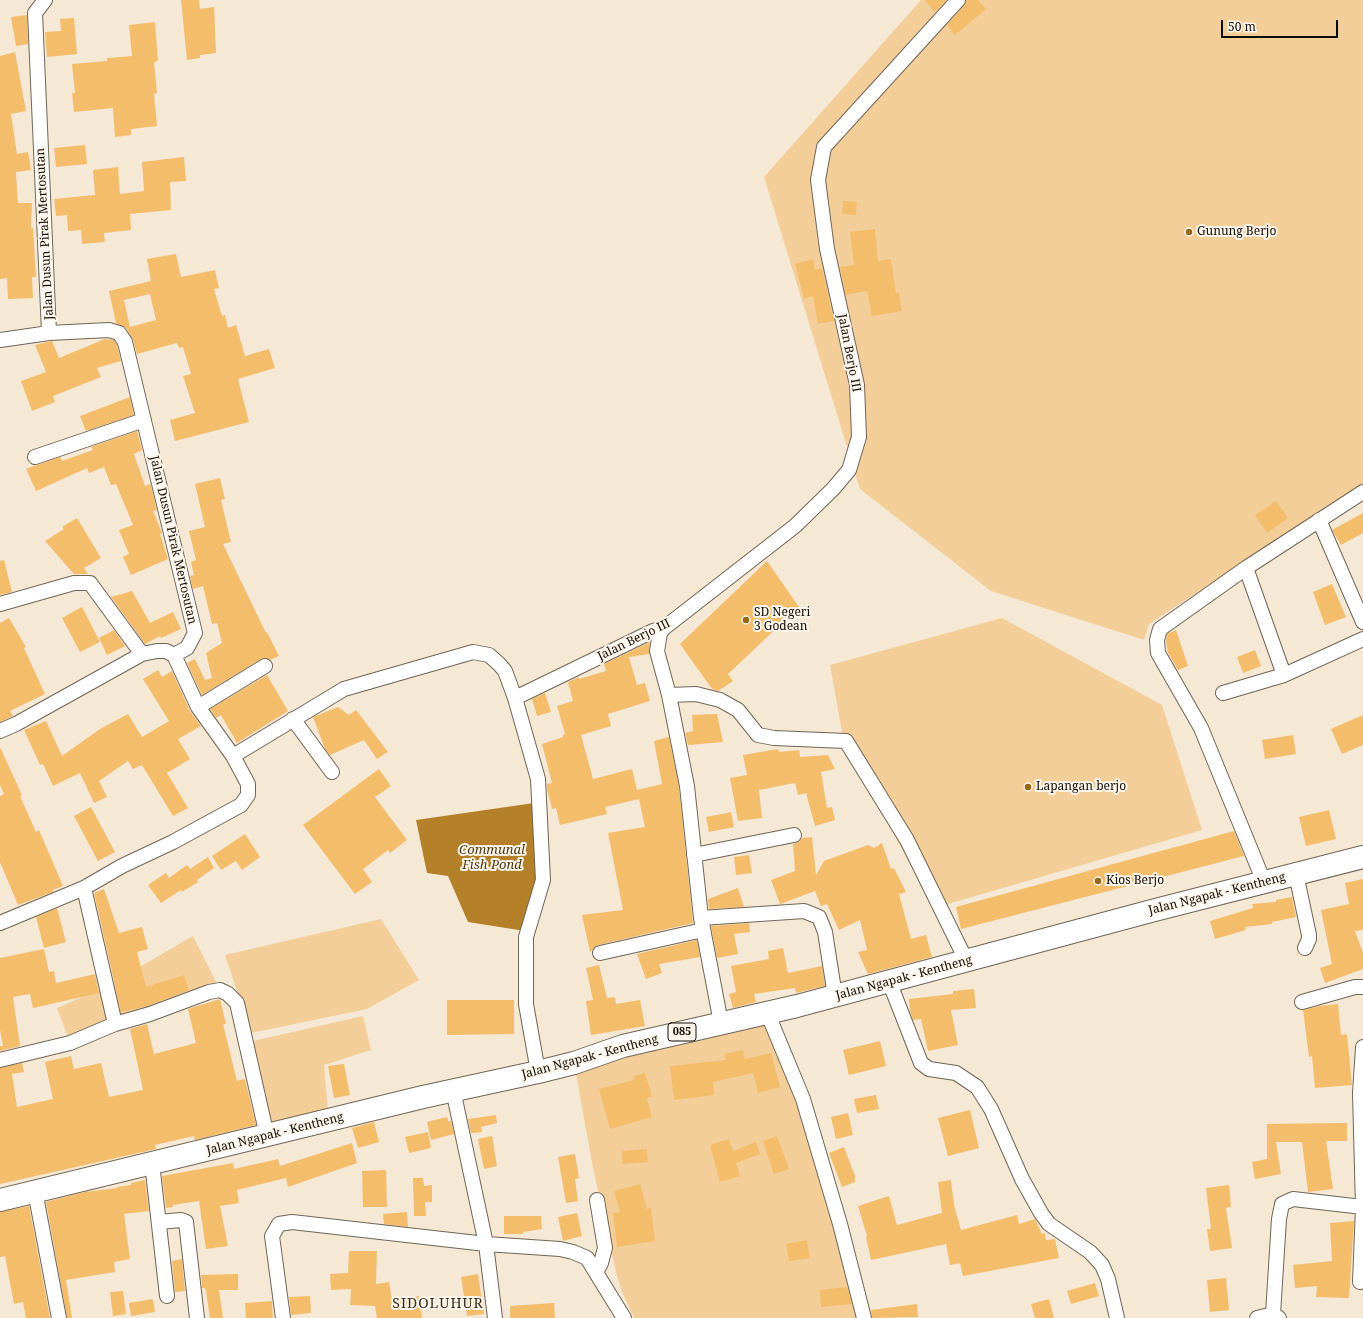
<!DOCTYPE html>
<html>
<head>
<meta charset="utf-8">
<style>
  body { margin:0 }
  #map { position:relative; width:1363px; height:1318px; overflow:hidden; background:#f5e8d5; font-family:"Noto Serif",serif }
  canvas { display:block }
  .scale { position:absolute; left:1221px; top:20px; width:117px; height:18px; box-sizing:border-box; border:2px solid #100c06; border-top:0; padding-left:5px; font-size:12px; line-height:14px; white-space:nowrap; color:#100c06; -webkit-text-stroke:3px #fef6eb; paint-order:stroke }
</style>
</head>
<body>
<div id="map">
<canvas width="1363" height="1318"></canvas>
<div class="scale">50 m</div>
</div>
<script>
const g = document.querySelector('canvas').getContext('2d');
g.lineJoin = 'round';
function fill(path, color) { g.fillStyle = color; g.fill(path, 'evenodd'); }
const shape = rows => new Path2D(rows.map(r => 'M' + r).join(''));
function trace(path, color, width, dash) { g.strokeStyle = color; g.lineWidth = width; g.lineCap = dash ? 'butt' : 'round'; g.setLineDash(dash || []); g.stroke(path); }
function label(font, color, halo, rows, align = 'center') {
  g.font = font + ' "Noto Serif",serif'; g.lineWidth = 4; g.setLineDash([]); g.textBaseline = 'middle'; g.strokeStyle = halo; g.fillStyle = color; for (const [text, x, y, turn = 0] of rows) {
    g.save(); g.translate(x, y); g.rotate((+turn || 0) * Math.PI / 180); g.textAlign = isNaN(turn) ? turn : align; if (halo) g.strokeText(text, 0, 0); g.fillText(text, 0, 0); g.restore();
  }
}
const green = shape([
  [921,0,1363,0,1363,484,1149,624,1144,640,991,591,860,489,764,177],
  [1002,618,1162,705,1202,830,934,908,844,743,830,665],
  [381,919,419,980,367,1009,251,1033,225,955],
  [193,936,220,990,70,1043,57,1008,107,986],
  [767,1012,803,1099,862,1318,634,1318,622,1292,617,1276,593,1168,574,1063],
  [363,1016,371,1050,324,1065,328,1112,270,1127,253,1041]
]);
const water = shape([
  [534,803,540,880,525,931,468,922,448,876,427,873,416,820]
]);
const building = shape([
  [181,0,199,0,200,9,214,7,216,53,200,55,200,58,187,60],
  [925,0,946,0,935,12],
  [966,0,978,0,986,9,955,35,947,25,964,6],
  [27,15,28,44,16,46,11,17],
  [74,18,77,54,47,57,45,32,61,31,60,19],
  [155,22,158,61,154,62,157,93,154,94,157,126,131,129,131,135,115,137,113,108,74,112,72,93,75,93,72,64,107,61,107,58,132,56,129,25],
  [15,52,26,111,11,114,17,154,28,152,31,170,16,172,18,203,32,203,31,228,33,228,36,277,32,277,33,298,8,299,7,278,0,279,0,56],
  [85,145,87,164,56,167,54,148],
  [184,157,186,181,170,182,171,210,130,214,131,230,104,233,105,242,82,244,81,230,68,231,67,215,56,216,54,199,95,195,93,170,118,167,120,194,144,191,142,162],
  [843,201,857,202,856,215,842,214],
  [875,229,878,261,891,259,896,293,899,292,902,311,872,316,867,291,846,295,840,267,854,265,850,232],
  [176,254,181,277,215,270,219,288,214,289,222,316,225,315,228,328,236,325,245,356,269,349,275,368,238,379,249,422,175,441,170,420,195,413,183,376,191,374,183,347,179,348,177,343,137,354,133,340,126,328,116,323,109,291,151,281,147,259],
  [150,294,156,320,130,327,124,300],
  [813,259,815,270,822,268,834,321,818,324,813,296,804,299,795,264],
  [105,339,114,340,117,345,121,361,97,368,101,377,53,396,55,402,32,411,21,381,46,372,35,345,52,341,59,358],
  [130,397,134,415,86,431,80,416],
  [137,431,142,450,134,454,145,486,150,484,151,486,157,510,153,511,162,533,160,534,168,559,131,575,123,557,129,554,119,530,133,525,116,484,111,485,104,467,89,473,87,468,36,491,26,469,60,457,62,461,93,450,91,447],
  [220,478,225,499,221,500,231,542,223,544,266,633,267,632,279,656,270,660,265,658,261,659,202,695,187,663,195,659,205,680,212,678,206,653,222,643,217,623,212,624,203,586,193,589,190,576,194,575,191,562,196,560,189,531,205,527,195,484],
  [1276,501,1288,518,1267,533,1255,515],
  [1363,513,1363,533,1341,545,1332,530],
  [77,518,101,558,84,568,88,574,74,574,45,541,64,529,62,527],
  [4,560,12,592,0,595,0,561],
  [767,561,799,607,728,674,733,681,718,691,712,689,680,644],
  [1332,584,1346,617,1325,625,1313,592],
  [132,591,150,623,173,612,181,629,161,638,160,636,145,644,111,597],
  [82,607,100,642,80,652,62,618],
  [9,618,26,647,24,648,45,694,10,711,13,716,0,722,0,623],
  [114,630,125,646,107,655,99,638],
  [1176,630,1188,666,1178,670,1168,653,1166,641,1167,634],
  [650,642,649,654,629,657,637,685,645,683,650,701,608,714,611,726,581,735,593,779,632,769,637,790,662,784,654,741,669,737,679,787,693,923,598,945,590,952,582,915,623,910,608,833,645,827,639,799,605,807,607,814,560,825,556,808,552,809,547,789,547,784,552,783,542,744,563,737,563,735,565,734,557,706,573,701,568,682,579,677,579,679,606,671,604,664],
  [1255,650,1261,666,1243,673,1237,657],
  [158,670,162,677,172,671,190,711,201,726,178,739,190,759,167,773,188,808,173,816,142,765,133,769,128,761,99,781,107,797,94,803,80,773,53,786,43,764,40,765,24,730,46,721,62,756,100,729,128,714,142,737,169,721,143,679],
  [267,675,288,711,237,743,221,715,216,718,210,709],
  [545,693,551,712,537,716,532,699],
  [338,707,349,715,356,710,388,752,377,759,364,740,330,755,325,749,313,717],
  [717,714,723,742,688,745,685,733,693,731,692,715],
  [1363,715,1363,745,1342,754,1331,729],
  [1293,735,1296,754,1265,759,1262,740],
  [0,747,22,795,20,796,36,832,39,830,63,886,53,890,53,892,18,905,0,862,0,796,4,794,0,785],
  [778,749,779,752,799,750,800,757,828,755,835,769,821,772,827,808,832,807,835,820,815,826,806,793,798,795,795,783,759,790,762,818,738,821,730,778,747,775,743,755],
  [379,769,391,786,375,797,407,840,390,853,388,850,363,869,372,882,355,894,303,825],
  [91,807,115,852,98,861,74,816],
  [1329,810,1336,839,1306,846,1299,817],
  [731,812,734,827,709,832,706,817],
  [1234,831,1244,856,961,929,956,907],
  [245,834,260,857,242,870,236,861,221,870,212,856],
  [812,837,816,875,824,861,868,845,874,848,882,843,891,869,894,868,906,892,899,894,911,939,926,935,932,957,868,974,858,952,867,950,860,920,839,930,827,904,821,906,815,891,780,904,771,880,795,871,793,844,799,842,802,838],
  [749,855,752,873,736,875,734,857],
  [208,857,214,868,197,880,198,882,182,892,181,890,161,903,148,885,166,873,169,878,187,865,190,869],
  [1363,879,1363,930,1355,931,1363,953,1363,969,1325,983,1320,968,1332,964,1321,910,1349,904,1345,883],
  [738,888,744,907,709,909,708,899],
  [104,889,119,933,142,927,148,949,137,952,146,987,184,975,189,990,147,1006,121,1012,94,893],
  [1292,897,1296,917,1272,922,1272,924,1245,927,1246,930,1215,939,1210,921,1253,908,1252,904,1276,902,1276,900],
  [57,908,66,942,44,948,36,917],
  [749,923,750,932,734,934,738,954,717,958,711,926],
  [697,940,700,957,659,964,662,973,646,979,637,954],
  [783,948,788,973,822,966,825,986,796,993,795,988,754,994,756,1002,733,1008,729,994,736,992,731,966,769,959,768,951],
  [44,949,49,972,54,971,56,983,95,974,99,993,33,1008,30,994,13,997,20,1046,0,1051,0,1046,3,1046,0,1030,0,958],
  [599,965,607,998,615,997,616,1004,640,1000,645,1026,591,1035,586,1001,593,1000,586,968],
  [974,989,976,1008,951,1010,958,1045,928,1051,921,1019,913,1020,910,1011,909,999,953,994,953,991],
  [220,999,226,1024,223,1024,237,1081,245,1079,256,1125,195,1140,194,1136,155,1145,156,1149,0,1184,0,1068,22,1063,24,1072,12,1074,17,1107,53,1099,45,1062,71,1056,74,1069,101,1063,109,1097,143,1090,130,1029,147,1024,154,1054,196,1043,188,1009],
  [447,1000,514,1000,514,1034,447,1035],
  [1338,1004,1341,1035,1347,1034,1352,1085,1315,1088,1312,1056,1309,1057,1303,1010,1320,1006],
  [880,1041,886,1066,849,1075,843,1050],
  [743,1050,745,1059,771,1053,780,1087,758,1093,753,1073,713,1082,714,1095,674,1100,670,1066,726,1060,725,1054],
  [344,1064,350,1095,334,1098,328,1066],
  [645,1073,652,1096,647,1098,652,1117,610,1129,599,1089,634,1080,633,1076],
  [876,1095,879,1109,857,1113,854,1099],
  [970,1110,979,1148,948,1156,938,1118],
  [848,1113,853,1135,836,1139,831,1117],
  [496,1115,497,1123,481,1127,482,1132,471,1133,468,1119],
  [447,1117,448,1121,451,1121,454,1134,431,1140,427,1122],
  [374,1122,379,1142,358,1148,352,1128],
  [1347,1123,1347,1141,1326,1141,1333,1189,1308,1192,1302,1142,1276,1142,1281,1174,1255,1179,1252,1162,1267,1159,1267,1124],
  [428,1132,431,1148,409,1153,405,1137],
  [492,1136,497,1166,484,1169,478,1139],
  [777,1136,789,1169,774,1174,763,1141],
  [729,1139,733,1151,756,1142,760,1154,736,1163,740,1176,720,1182,710,1145],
  [352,1143,357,1163,288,1187,286,1178,237,1190,239,1203,220,1206,228,1246,206,1249,199,1201,173,1205,173,1207,166,1208,162,1176,233,1163,234,1169,278,1159,280,1166],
  [844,1147,855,1176,855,1182,842,1187,829,1153],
  [647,1149,648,1162,622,1164,622,1151],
  [575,1154,579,1178,575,1179,578,1201,566,1203,558,1157],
  [386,1170,387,1207,363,1207,362,1171],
  [413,1178,423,1178,424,1186,432,1185,432,1202,425,1202,426,1216,414,1216],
  [145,1180,149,1211,124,1214,130,1259,114,1262,115,1272,66,1280,72,1318,67,1318,46,1202,85,1192,117,1188,117,1187,131,1185,131,1183],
  [951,1180,954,1205,961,1230,1017,1215,1019,1224,1035,1219,1042,1234,1045,1233,1046,1240,1055,1239,1059,1258,963,1276,960,1263,950,1265,946,1244,871,1260,866,1237,867,1236,858,1206,889,1196,897,1225,942,1213,938,1182],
  [640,1184,647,1209,651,1208,655,1241,617,1247,613,1213,620,1212,614,1191],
  [1229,1185,1231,1207,1226,1208,1232,1248,1210,1251,1207,1229,1211,1229,1206,1188],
  [29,1206,50,1318,26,1318,23,1302,14,1304,5,1256,0,1257,0,1212],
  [407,1212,408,1227,384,1224,383,1214],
  [577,1213,582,1236,563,1241,558,1217],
  [504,1216,541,1216,542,1229,523,1232,523,1234,504,1234],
  [1354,1221,1349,1298,1316,1297,1317,1286,1295,1288,1293,1265,1332,1261,1330,1223],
  [807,1240,810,1258,789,1261,786,1244],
  [349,1251,377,1251,376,1284,389,1282,392,1301,419,1296,422,1318,377,1318,375,1306,350,1305,351,1289,331,1290,330,1274,348,1273],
  [182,1259,185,1291,175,1292,172,1261],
  [238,1274,238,1290,219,1290,223,1318,210,1318,206,1291,205,1288,202,1288,201,1275],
  [478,1274,484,1314,467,1316,461,1277],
  [1226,1278,1229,1310,1210,1312,1207,1280],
  [1095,1283,1099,1296,1071,1304,1067,1291],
  [847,1287,852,1304,821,1307,820,1290],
  [123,1291,126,1314,113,1316,110,1292],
  [310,1296,311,1313,291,1315,289,1297],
  [153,1299,155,1312,131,1316,129,1303],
  [1049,1299,1054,1318,1035,1318,1031,1304],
  [272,1301,273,1318,246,1318,245,1303],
  [554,1303,555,1318,510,1318,510,1306],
  [917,1304,918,1317,872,1318,871,1310]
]);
const minor = shape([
  [45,0,35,13,49,333,109,330,119,333,125,342,195,633,187,648,174,655,198,707,233,756,248,784,248,795,241,805,173,842,122,866,84,888,115,1024,150,1014,209,992,220,990,228,994,237,1003,267,1136],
  [0,340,49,333],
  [35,457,144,420],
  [1319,520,1363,622],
  [1246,568,1284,675],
  [0,604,74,583,90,583,142,654],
  [664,628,660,633,657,651,669,695,687,786,701,918,721,1023],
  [1223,693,1284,675,1363,639],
  [669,695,696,694,720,700,738,710,758,735,774,738,846,741,907,840,966,960],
  [515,698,653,631,664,628,795,526,833,489,849,470,859,437,857,385,827,249,818,180,824,147,958,0],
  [198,707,265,666],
  [293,719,332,772],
  [0,731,16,724,142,654,157,651,166,651,174,655],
  [233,756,344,689,473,652,489,655,499,664,505,671,515,698,538,779,543,880,526,937,526,1004,538,1072],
  [694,855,794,835],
  [1296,874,1309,935,1309,939,1305,948],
  [1264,882,1201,728,1158,653,1157,640,1160,629,1246,568,1363,492],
  [701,918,804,911,819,917,825,932,835,996],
  [0,923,84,888],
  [600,953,703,930],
  [889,981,921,1063,929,1069,956,1073,977,1087,991,1109,1022,1179,1041,1213,1049,1224,1090,1252,1102,1265,1108,1279,1117,1318],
  [1302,1002,1355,987,1363,987],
  [767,1012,803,1099,840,1224,864,1318],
  [0,1060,70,1043,115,1024],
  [453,1090,486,1244,495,1318],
  [152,1163,167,1296],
  [35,1191,59,1318],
  [159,1222,181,1220,186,1222,197,1318],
  [596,1272,601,1263,605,1248,597,1200],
  [1360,1282,1363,1207,1360,1093,1363,1047],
  [1273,1314,1279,1219,1282,1204,1293,1199,1363,1207],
  [283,1318,272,1236,279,1224,292,1222,486,1244,560,1249,573,1252,587,1258,624,1318],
  [1257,1318,1273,1314,1279,1318]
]);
const primary = shape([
  [0,1200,423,1097,538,1072,574,1063,623,1046,797,1006,1155,910,1363,857]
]);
const markers = [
  [1189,232,4,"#966817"],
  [746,620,4,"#966817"],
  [1028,787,4,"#966817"],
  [1098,881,4,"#966817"]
];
const shields = [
  [682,1032,28]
];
const shieldNames = [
  ["085",682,1032]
];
const poiNames = [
  ["Gunung Berjo",1197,232],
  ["SD Negeri",754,613],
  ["3 Godean",754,627],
  ["Lapangan berjo",1036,787],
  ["Kios Berjo",1106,881]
];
const streetNames = [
  ["Jalan Dusun Pirak Mertosutan",45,234,-93],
  ["Jalan Berjo III",849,353,79],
  ["Jalan Dusun Pirak Mertosutan",173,540,77],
  ["Jalan Berjo III",634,640,-26],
  ["Jalan Ngapak - Kentheng",1217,894,-14],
  ["Jalan Ngapak - Kentheng",904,978,-15],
  ["Jalan Ngapak - Kentheng",590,1057,-15],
  ["Jalan Ngapak - Kentheng",275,1134,-14]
];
const waterNames = [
  ["Communal",492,850],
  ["Fish Pond",492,865]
];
const quarterNames = [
  ["SIDOLUHUR",438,1304]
];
fill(green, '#f3ce99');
fill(water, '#b4812a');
fill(building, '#f4bd6c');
trace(minor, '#716555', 16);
trace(primary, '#716555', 24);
trace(minor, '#fff', 14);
trace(primary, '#fff', 22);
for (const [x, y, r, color] of markers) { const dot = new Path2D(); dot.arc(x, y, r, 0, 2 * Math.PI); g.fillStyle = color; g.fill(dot); trace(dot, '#fef6eb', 1.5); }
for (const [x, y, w] of shields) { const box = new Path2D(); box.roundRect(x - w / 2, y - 9, w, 18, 3); g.fillStyle = '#fef6eb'; g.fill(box); trace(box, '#100c06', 1); }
label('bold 11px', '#100c06', null, shieldNames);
label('12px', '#100c06', '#fef6eb', poiNames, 'left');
label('12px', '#100c06', '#fef6eb', streetNames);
label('italic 13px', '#4e3814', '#fef6eb', waterNames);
g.letterSpacing = '1px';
label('14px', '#362c1e', '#fef6eb', quarterNames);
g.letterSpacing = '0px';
</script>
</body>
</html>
